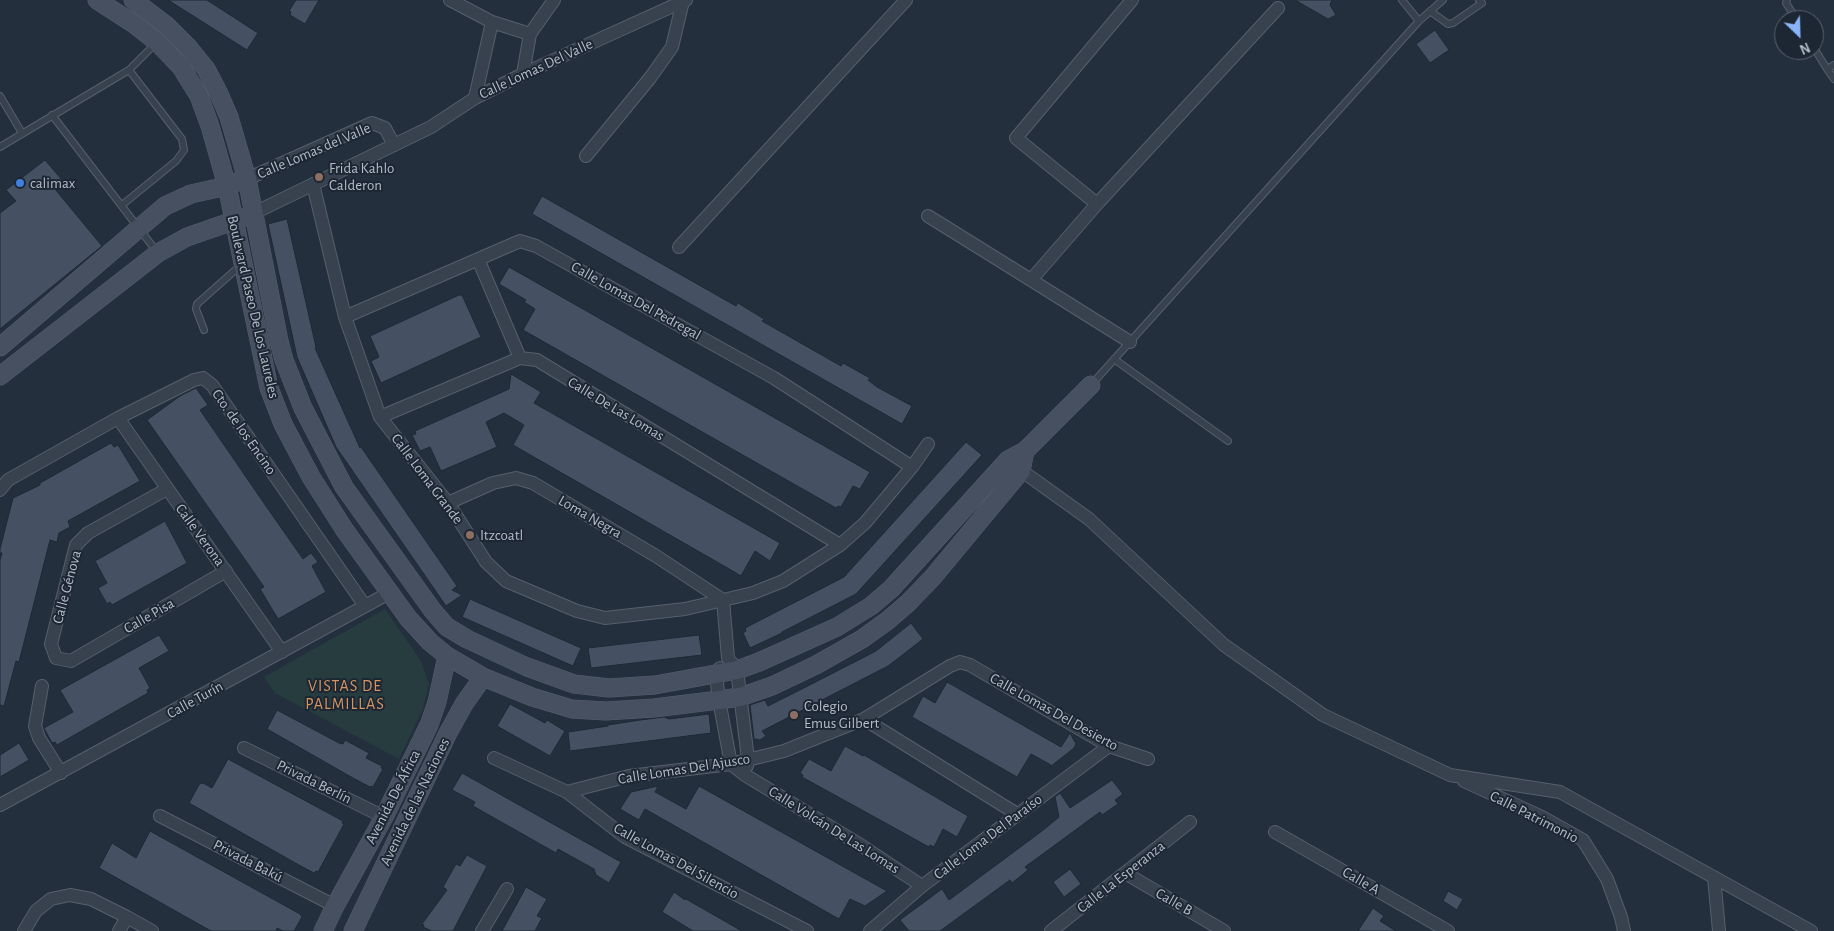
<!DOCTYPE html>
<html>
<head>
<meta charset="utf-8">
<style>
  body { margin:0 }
  #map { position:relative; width:1834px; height:931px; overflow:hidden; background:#242f3e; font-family:"Alegreya Sans",sans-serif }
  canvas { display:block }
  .north { position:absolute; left:1774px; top:10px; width:50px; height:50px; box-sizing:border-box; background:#1d2633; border:1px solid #59626f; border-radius:50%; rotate:156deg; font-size:14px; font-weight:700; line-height:20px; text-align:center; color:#b4bcc9 }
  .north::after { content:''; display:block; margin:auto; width:18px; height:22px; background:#8ab4f8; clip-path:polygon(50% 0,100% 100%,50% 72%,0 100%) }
</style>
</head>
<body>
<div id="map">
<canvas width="1834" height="931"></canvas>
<div class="north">N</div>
</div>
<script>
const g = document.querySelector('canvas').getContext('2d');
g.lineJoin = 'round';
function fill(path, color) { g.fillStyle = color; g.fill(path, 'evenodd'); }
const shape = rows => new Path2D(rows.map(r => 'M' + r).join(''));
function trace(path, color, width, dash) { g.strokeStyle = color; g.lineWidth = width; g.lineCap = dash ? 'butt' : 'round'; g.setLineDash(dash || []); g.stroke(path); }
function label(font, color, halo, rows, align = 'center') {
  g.font = font + ' "Alegreya Sans",sans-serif'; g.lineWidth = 4; g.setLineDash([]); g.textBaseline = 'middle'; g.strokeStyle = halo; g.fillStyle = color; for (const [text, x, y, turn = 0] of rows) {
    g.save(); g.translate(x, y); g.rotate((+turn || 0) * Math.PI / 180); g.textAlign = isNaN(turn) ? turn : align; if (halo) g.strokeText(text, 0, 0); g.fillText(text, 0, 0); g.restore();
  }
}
const green = shape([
  [385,609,421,661,429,684,423,709,399,759,275,693,264,677]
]);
const building = shape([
  [168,0,207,0,258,33,247,50,168,0],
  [296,0,319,0,305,24,290,15,291,12,289,11,296,0],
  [1295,0,1332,0,1330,5,1336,15,1328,19,1295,0],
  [1435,30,1449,50,1430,63,1416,44,1435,30],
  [45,160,63,181,55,189,102,246,0,329,0,213,16,201,6,190,45,160],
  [542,196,736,306,738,303,764,319,762,321,841,366,843,363,870,378,868,380,877,387,912,406,902,424,532,214,542,196],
  [287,219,316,347,315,348,360,448,361,447,457,586,452,590,462,595,446,606,336,447,297,357,268,224,287,219],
  [509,267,870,472,860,489,853,486,841,507,838,506,836,508,523,330,535,309,524,302,526,300,499,284,509,267],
  [459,295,462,295,481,337,381,383,371,361,379,357,370,336,459,295],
  [511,374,541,392,534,403,780,543,770,561,755,551,741,576,731,570,513,445,524,425,504,413,486,422,497,447,441,471,430,447,420,451,412,435,416,434,415,431,509,389,511,374],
  [196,388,208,405,200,410,268,509,303,559,311,553,318,562,312,566,326,592,278,619,260,589,264,587,253,571,147,420,180,396,196,388],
  [966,442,982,455,856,594,782,632,782,633,750,648,743,633,746,631,745,628,844,577,966,442],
  [111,443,114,447,118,445,140,481,68,521,70,527,59,533,57,542,50,540,19,662,16,661,4,706,0,705,0,560,2,553,0,553,0,549,13,498,40,485,40,483,111,443],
  [165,521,187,563,112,605,110,602,107,604,98,588,107,583,95,561,165,521],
  [470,599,581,648,573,666,462,617,470,599],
  [911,623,923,639,896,660,888,666,762,731,766,736,760,740,754,739,750,705,765,700,768,706,796,692,876,651,911,623],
  [159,635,169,651,139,668,150,688,147,690,148,693,57,745,55,742,52,743,44,728,73,712,60,690,159,635],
  [699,635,702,655,591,668,588,648,699,635],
  [947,682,1061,747,1070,733,1076,744,1074,748,1050,767,1051,765,1031,754,1017,777,912,717,923,696,935,703,947,682],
  [510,704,545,723,547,720,565,731,550,756,497,726,510,704],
  [277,710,339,743,343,744,345,740,369,753,366,758,382,766,381,768,383,769,373,787,371,786,370,787,353,778,267,729,277,710],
  [709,714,711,733,570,751,568,732,608,726,608,725,640,720,664,717,669,719,709,714],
  [19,743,29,760,0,777,0,755,19,743],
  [845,746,863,756,864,755,968,816,957,837,943,829,934,847,930,845,929,847,802,777,803,775,800,773,809,759,831,771,845,746],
  [228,759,343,821,342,823,344,824,318,872,316,871,314,873,299,865,189,803,200,783,202,784,203,783,212,788,228,759],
  [462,773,621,862,609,883,596,875,594,869,558,849,556,853,473,806,475,802,452,790,462,773],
  [1112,780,1123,794,1115,800,1118,804,1102,815,1100,812,1025,867,1028,870,1012,883,1010,880,940,931,909,931,900,920,942,889,949,900,1042,831,1059,817,1055,797,1060,793,1070,808,1112,780],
  [658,786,655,792,686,809,699,786,887,891,865,906,850,899,839,919,645,809,639,820,620,809,631,792,658,786],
  [150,831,300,914,302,917,294,931,283,931,277,928,276,931,211,931,99,868,112,843,136,858,150,831],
  [467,855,487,866,453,931,432,931,423,927,424,925,422,924,447,890,443,887,456,864,460,866,467,855],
  [1070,869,1081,884,1064,897,1053,882,1070,869],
  [526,887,547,899,537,916,542,918,535,931,502,931,526,887],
  [1448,891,1463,899,1457,910,1443,901,1448,891],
  [674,892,685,900,686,899,742,931,693,931,662,912,674,892],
  [1373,908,1384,916,1380,921,1396,931,1358,931,1373,908]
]);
const lane = shape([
  [1402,0,1419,21],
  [1787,0,1786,3,1797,20],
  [1430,11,1448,24,1453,23,1482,3,1479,0],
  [1814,48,1827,69],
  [1834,65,1827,69,1834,79],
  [0,96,22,133],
  [52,115,157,252],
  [0,147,129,70,156,43],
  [122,205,176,161,184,150,182,139,129,70],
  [204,330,196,309,197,304,241,265],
  [1114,359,1228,441],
  [1091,385,1419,21,1443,0]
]);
const street = shape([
  [450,0,492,22,530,34],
  [523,74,530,34,554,0],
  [475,98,492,22],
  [586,156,650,78,672,47,683,1],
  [247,179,372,123,385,128,394,145],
  [313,184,345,317,380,417,448,503,486,562,506,581,577,611,605,618,685,609,753,593,783,581,840,545,865,523,912,467,928,444],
  [1097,204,1016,138,1132,0],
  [254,213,431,127,475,98,523,74,686,0],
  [928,216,1031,280],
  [679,247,906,0],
  [478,259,520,358],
  [345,317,520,241,536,246,774,378,912,467],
  [1130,342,1031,280,1097,204,1278,8],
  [380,417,520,358,537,360,840,545],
  [118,418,282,652],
  [1015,466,1089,519,1224,645,1323,715,1450,775,1560,792,1811,931],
  [167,489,88,533,76,545,51,644,56,658,71,661,226,571],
  [0,490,8,480,118,418,194,380,203,378,212,385,365,606],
  [448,503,493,483,516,478,533,483,656,556,723,600,728,658],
  [732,663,737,670,748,759,747,766],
  [720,668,716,674,719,700,731,764,745,775,862,846,922,886],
  [42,686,35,726,39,738,61,773],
  [864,719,1017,814],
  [244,748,384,817],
  [494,758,567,792,625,837,807,931],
  [1464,781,1542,817,1583,840,1607,879,1621,917,1624,931],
  [567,792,629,776,731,764,784,751,864,719,950,666,960,662,970,665,1109,746,1148,759],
  [0,805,389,593],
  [160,816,335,906],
  [1275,832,1448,931],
  [1125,873,1224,931],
  [1714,877,1719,931],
  [24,931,36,911,51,899,70,895,91,899,127,917,152,931],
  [119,931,127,917],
  [482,931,507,889],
  [870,931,922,886,1109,746],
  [1051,931,1190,822]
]);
const secondary = shape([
  [97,0,134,24,157,42,181,67,199,96,210,126,227,186,269,388,283,424,311,477,344,529,408,618,430,642,447,656,483,677,532,697,572,709,606,711,654,708,719,700,740,697,772,686,816,665,862,639,887,621,908,603,933,577,1021,471,1025,451],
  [133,0,166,25,188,47,206,69,219,94,229,117,247,179,279,341,284,360,303,408,344,487,433,611,447,627,467,639,527,667,574,684,609,688,655,685,737,670,759,662,837,627,871,606,891,589,1008,460,1025,451,1091,385],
  [0,347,165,206,191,194,227,186,237,182],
  [0,376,158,253,187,237,242,218],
  [323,931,335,906,384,817,429,725,437,702,447,656],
  [353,931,448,733,464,704,483,677]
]);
const markers = [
  [319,177,5,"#8d6e63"],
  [20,183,5,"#3f7fe0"],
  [470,535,5,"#8d6e63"],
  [794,715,5,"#8d6e63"]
];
const streetNames = [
  ["Calle Lomas Del Valle",536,69,-25],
  ["Calle Lomas del Valle",314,151,-23],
  ["Calle Lomas Del Pedregal",636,301,29],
  ["Boulevard Paseo De Los Laureles",253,307,77],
  ["Calle De Las Lomas",616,409,31],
  ["Cto. de los Encino",244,432,55],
  ["Calle Loma Grande",427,479,53],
  ["Loma Negra",590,517,30],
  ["Calle Verona",200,535,54],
  ["Calle Génova",67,587,-75],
  ["Calle Pisa",149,616,-30],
  ["Calle Turín",195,700,-29],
  ["Calle Lomas Del Desierto",1054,712,29],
  ["Calle Lomas Del Ajusco",684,769,-9],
  ["Privada Berlín",314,782,26],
  ["Avenida De África",393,797,-63],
  ["Avenida de las Naciones",415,802,-64],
  ["Calle Patrimonio",1534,817,27],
  ["Calle Volcán De Las Lomas",834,830,32],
  ["Calle Loma Del Paraíso",988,837,-37],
  ["Privada Bakú",248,861,27],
  ["Calle Lomas Del Silencio",676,861,29],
  ["Calle La Esperanza",1121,877,-38],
  ["Calle A",1361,881,30],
  ["Calle B",1174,902,30]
];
const poiNames = [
  ["Frida Kahlo",329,168],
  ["Calderon",329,185],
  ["calimax",30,183],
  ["Itzcoatl",480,535],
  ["Colegio",804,706],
  ["Emus Gilbert",804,723]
];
const neighbourhoodNames = [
  ["VISTAS DE",345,686],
  ["PALMILLAS",345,704]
];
fill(green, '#263c3f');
fill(building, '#455162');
trace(building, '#1f2835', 1);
trace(lane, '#565f6c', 8);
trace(street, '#565f6c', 14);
trace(secondary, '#565f6c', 19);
trace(lane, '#38414e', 6);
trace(street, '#38414e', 12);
trace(secondary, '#465061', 18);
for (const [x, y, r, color] of markers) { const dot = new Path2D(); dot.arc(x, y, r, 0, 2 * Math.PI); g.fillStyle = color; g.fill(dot); trace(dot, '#1d2633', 2); }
label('15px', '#b4bcc9', '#1d2633', streetNames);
label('15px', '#b4bcc9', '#1d2633', poiNames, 'left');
g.letterSpacing = '1px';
label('16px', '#d59563', '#1d2633', neighbourhoodNames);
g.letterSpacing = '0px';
</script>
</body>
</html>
